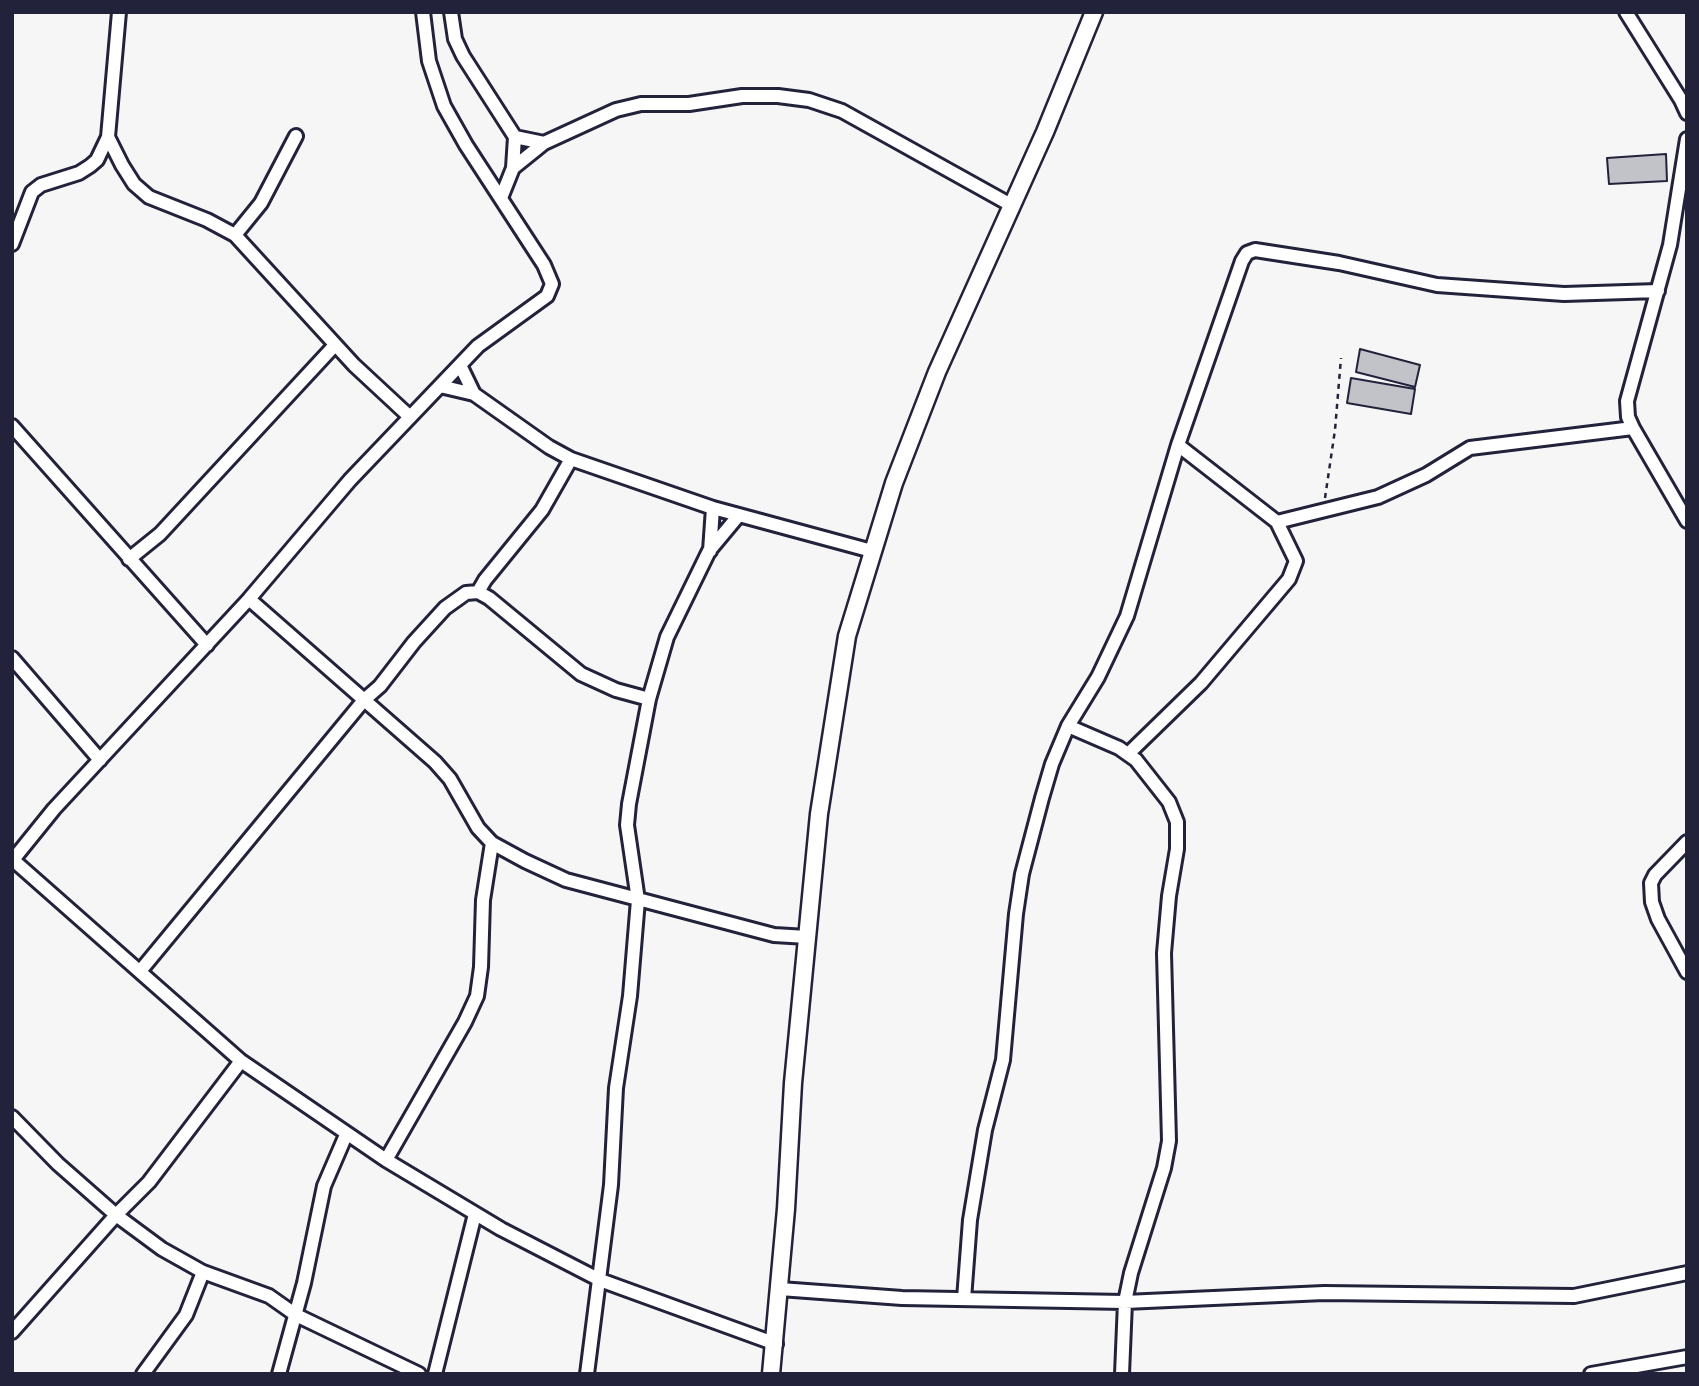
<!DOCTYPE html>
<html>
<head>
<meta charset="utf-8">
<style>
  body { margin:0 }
  #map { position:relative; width:1699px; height:1386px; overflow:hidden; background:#f6f6f7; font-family:"Shantell Sans",sans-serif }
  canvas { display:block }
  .frame { position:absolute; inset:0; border:14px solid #22223b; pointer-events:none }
</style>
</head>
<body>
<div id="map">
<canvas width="1699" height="1386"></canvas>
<div class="frame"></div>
</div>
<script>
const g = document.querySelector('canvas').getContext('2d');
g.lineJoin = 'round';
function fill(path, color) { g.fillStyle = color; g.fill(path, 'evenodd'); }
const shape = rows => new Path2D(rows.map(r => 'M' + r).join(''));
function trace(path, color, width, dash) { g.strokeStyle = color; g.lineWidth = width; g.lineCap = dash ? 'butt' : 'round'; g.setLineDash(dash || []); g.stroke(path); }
const building = shape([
  [1666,154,1667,181,1609,184,1607,158,1666,154],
  [1360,349,1420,365,1415,387,1356,372,1360,349],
  [1351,378,1415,389,1411,414,1347,403,1351,378]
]);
const path = shape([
  [1325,498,1335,430,1341,358]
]);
const minor = shape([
  [451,12,455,39,463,56,515,137,513,168,501,198],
  [1626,12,1681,100,1687,113],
  [108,137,122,165,134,184,149,197,207,220,235,235,354,365,410,417],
  [515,137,544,143],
  [1687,139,1670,245,1627,401,1628,417,1633,428,1687,521],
  [513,168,544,143,616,110,641,104,689,104,742,96,778,96,809,100,842,111,1011,205],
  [235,235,261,203,296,136],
  [12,244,32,192,41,185,79,173,90,166,97,160,108,137,119,12],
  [460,365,474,394],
  [440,386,474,394,549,447,571,459,713,508,872,551],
  [12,426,207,645],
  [1277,522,1378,497,1426,475,1470,448,1633,428],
  [710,551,713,508],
  [129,559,160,534,335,345],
  [478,592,485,580,542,510,571,459],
  [249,599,435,762,450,779,478,828,492,843,525,861,566,880,774,935,807,937],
  [12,658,100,760],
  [1068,726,1119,748,1136,760,1169,802,1177,822,1177,849,1169,896,1164,953,1169,1141,1164,1168,1131,1273,1125,1302,1122,1374],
  [1128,754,1201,683,1289,579,1296,561,1277,522,1178,445],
  [1687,842,1655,875,1651,883,1652,902,1658,919,1687,972],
  [12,859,241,1061,386,1160,501,1229,600,1280,776,1344],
  [12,861,54,809,249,599,350,480,478,346,547,296,552,284,544,265,466,145,444,106,429,61,423,12],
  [141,970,364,700,380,686,414,642,445,608,466,593,478,592,489,598,581,674,616,690,649,699],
  [12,1117,58,1164,116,1215,162,1249,203,1272,269,1296,296,1315,419,1374],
  [386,1160,465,1022,477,996,481,967,483,900,492,843],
  [780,1289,902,1298,1125,1302,1324,1293,1574,1296,1687,1273],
  [964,1299,970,1220,985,1130,1003,1060,1016,914,1022,874,1042,798,1052,764,1068,726,1098,677,1127,616,1178,445,1242,261,1247,253,1255,250,1339,263,1437,285,1564,294,1658,291],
  [12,1332,116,1215,149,1182,241,1061],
  [143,1374,186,1315,203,1272],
  [279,1374,304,1283,324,1186,346,1135],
  [435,1374,475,1214],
  [587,1374,611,1185,616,1088,630,996,638,900,627,825,629,804,649,699,667,637,709,551,739,515],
  [1591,1374,1687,1357]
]);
const tertiary = shape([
  [771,1374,786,1209,793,1083,819,814,847,636,894,483,937,372,1045,132,1094,12]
]);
fill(building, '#c2c2c9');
trace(building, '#22223b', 2);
trace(minor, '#22223b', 18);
trace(tertiary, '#22223b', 21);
trace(path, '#22223b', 2.5, [5, 5]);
trace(minor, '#fff', 12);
trace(tertiary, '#fff', 16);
</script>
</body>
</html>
